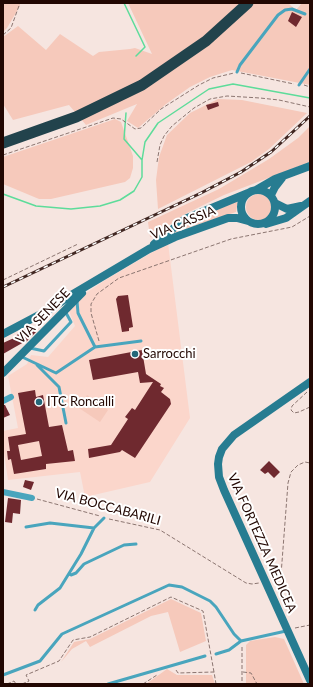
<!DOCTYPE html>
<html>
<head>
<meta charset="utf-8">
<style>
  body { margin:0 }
  #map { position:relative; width:313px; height:687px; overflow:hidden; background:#f6e5e0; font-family:Lato,sans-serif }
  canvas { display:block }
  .frame { position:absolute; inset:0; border:4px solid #220702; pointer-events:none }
</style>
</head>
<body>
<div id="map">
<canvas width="313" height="687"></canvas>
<div class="frame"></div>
</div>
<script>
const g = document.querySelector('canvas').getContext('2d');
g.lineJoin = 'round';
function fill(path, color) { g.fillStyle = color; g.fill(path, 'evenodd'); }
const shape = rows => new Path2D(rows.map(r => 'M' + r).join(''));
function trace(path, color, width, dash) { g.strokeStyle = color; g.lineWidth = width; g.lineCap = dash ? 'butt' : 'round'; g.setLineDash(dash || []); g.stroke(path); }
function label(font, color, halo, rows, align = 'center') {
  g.font = font + ' Lato,sans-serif'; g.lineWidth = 4; g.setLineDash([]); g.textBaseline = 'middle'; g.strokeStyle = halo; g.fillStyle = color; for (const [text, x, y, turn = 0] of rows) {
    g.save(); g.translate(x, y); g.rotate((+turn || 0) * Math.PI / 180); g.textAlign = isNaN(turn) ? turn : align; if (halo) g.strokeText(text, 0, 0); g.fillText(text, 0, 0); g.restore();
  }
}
const built = shape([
  [168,243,190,418,150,482,85,497,80,472,8,480,3,446,3,431,18,428,8,376,27,364,31,355,48,357,75,326,69,311,83,295,107,279]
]);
const green = shape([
  [3,3,19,3,20,6,7,28,3,32],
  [128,3,288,3,296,10,302,3,310,3,310,85,232,70,210,77,190,87,166,104,138,128,127,121,137,104,86,125,69,105,13,120,3,104,3,37,18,26,46,50,60,34,93,56,99,52,130,49,135,48,152,54],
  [218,99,242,100,307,113,269,149,251,162,158,209,156,180,159,157,167,135,190,113],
  [115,119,121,122,133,156,133,168,130,178,125,182,51,199,39,199,3,184,3,157],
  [310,126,310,162,224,195,187,213,165,228,157,238,150,237,148,222,219,189,269,159,298,138],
  '246 207a13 13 0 1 1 26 0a13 13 0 1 1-26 0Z',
  [238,200,236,212,170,234,193,218],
  [87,395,108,410,100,422,79,408],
  [171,599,201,613,206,641,180,652,168,612,151,616,90,647,86,641,72,649,61,662,74,642,90,639],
  [275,637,284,639,304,684,246,684,246,645,250,641],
  [167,669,177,675,212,675,215,684,146,684]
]);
const stream = shape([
  [124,3,145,47,136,56],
  [126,113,124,139,142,160],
  [3,194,36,206,71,209,100,206,120,200,134,191,142,177,142,160,145,142,158,123,209,89,233,84,310,98]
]);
const building = shape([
  [292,12,302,17,296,27,288,21],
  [218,102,219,106,208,110,206,105],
  [128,295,133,327,129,328,129,331,122,332,116,299,118,296],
  [30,326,36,332,25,343,24,342,3,354,3,343,14,338,21,331],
  [142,350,146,374,161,384,160,386,164,388,161,392,170,399,171,404,135,458,122,450,120,452,89,458,88,449,111,445,128,419,125,417,132,408,135,410,153,382,140,383,138,372,93,380,89,360],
  [35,390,36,397,43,395,49,427,62,425,68,451,73,450,75,461,46,464,46,469,14,474,11,459,8,460,7,451,10,451,8,437,26,434,18,393],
  [39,441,42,456,21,460,18,445],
  [3,405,5,405,10,415,3,418],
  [269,461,280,472,274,478,268,472,265,474,260,470],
  [25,480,34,482,31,490,23,487],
  [8,498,21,500,20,514,13,513,12,523,5,522]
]);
const path = shape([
  [3,35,11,28,20,3],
  [241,73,294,84],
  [304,85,310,87],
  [3,155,113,118,121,119,135,129,141,128,161,109,199,85,213,78,234,73],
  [157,162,160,145,164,136,172,126,194,108,210,99,227,96,260,98,279,100,310,107],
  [3,280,78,244],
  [99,341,91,313,91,304,97,294,119,278,231,239,292,227,310,216],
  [307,392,292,406,291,410,294,413,299,412,310,407],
  [37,499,100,516],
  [109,519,160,530,246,583,252,584,259,583],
  [274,583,281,575,288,483,291,472,298,465,305,462,310,463],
  [295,628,310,625],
  [242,647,242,684],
  [176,670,178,673,214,672,216,684],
  [243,672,251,673,257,684],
  [7,684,14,681,16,684],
  [22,684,29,681,26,675,59,661,73,640,90,637,171,597,203,611,214,672],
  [143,684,157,675]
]);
const lane = shape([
  [237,72,240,65,278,15,285,10,292,9,305,14],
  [299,85,310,69],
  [95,347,141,341],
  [30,348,44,351,71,322,65,311],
  [20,356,56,373,95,347,78,313,77,301],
  [37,365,59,387,66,423],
  [26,527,50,523,94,528,104,518],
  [69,574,71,575,76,573,84,564,124,545,136,544],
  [35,610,38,605,60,588,81,554,94,528],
  [216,654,229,650,241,641,286,631],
  [3,675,40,661,62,634,169,585,182,587,210,601,216,607,234,634,241,641],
  [108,684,205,656]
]);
const street = shape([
  [3,401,11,397],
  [3,492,32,498]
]);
const secondary = shape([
  '241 207a17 17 0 1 1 34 0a17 17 0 1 1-34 0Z',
  [256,190,275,179,310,166],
  [271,195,275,187,282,178],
  [275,203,287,209,301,206],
  [266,224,286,218,310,201],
  [154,244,185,219,248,193],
  [3,334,54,307,68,297,149,249,175,237,228,218,237,218,248,221],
  [3,373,82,293],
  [310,382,234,435,222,449,219,457,218,464,219,477,224,490,310,680]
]);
const highway = shape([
  [3,143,76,117,142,85,206,41,248,3]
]);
const rail = shape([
  [3,287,201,193,241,172,271,152,310,116]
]);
const markers = [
  [135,354,4,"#236779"],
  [39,402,4,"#236779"]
];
const streetNames = [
  ["VIA CASSIA",183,223,-22],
  ["VIA SENESE",43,316,-46],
  ["VIA BOCCABARILI",108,507,15],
  ["VIA FORTEZZA MEDICEA",262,543,66]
];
const poiNames = [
  ["Sarrocchi",143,354],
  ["ITC Roncalli",47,402]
];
fill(built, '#fbd6cb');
fill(green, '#f6c9bb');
trace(stream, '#5ddc9a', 1.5);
fill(building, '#6f292f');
trace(path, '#8b7570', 1, [4, 2]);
trace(lane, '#49a5bd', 3);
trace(street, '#49a5bd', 6);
trace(secondary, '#277c91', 8);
trace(highway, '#22434c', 11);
trace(rail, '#422823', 3);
trace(rail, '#fff', 1.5, [4.5]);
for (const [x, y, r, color] of markers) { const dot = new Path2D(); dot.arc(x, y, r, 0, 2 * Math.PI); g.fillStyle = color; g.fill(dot); trace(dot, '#fff', 1.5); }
label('13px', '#220702', '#fff', streetNames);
label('13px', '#220702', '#fff', poiNames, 'left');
</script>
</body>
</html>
